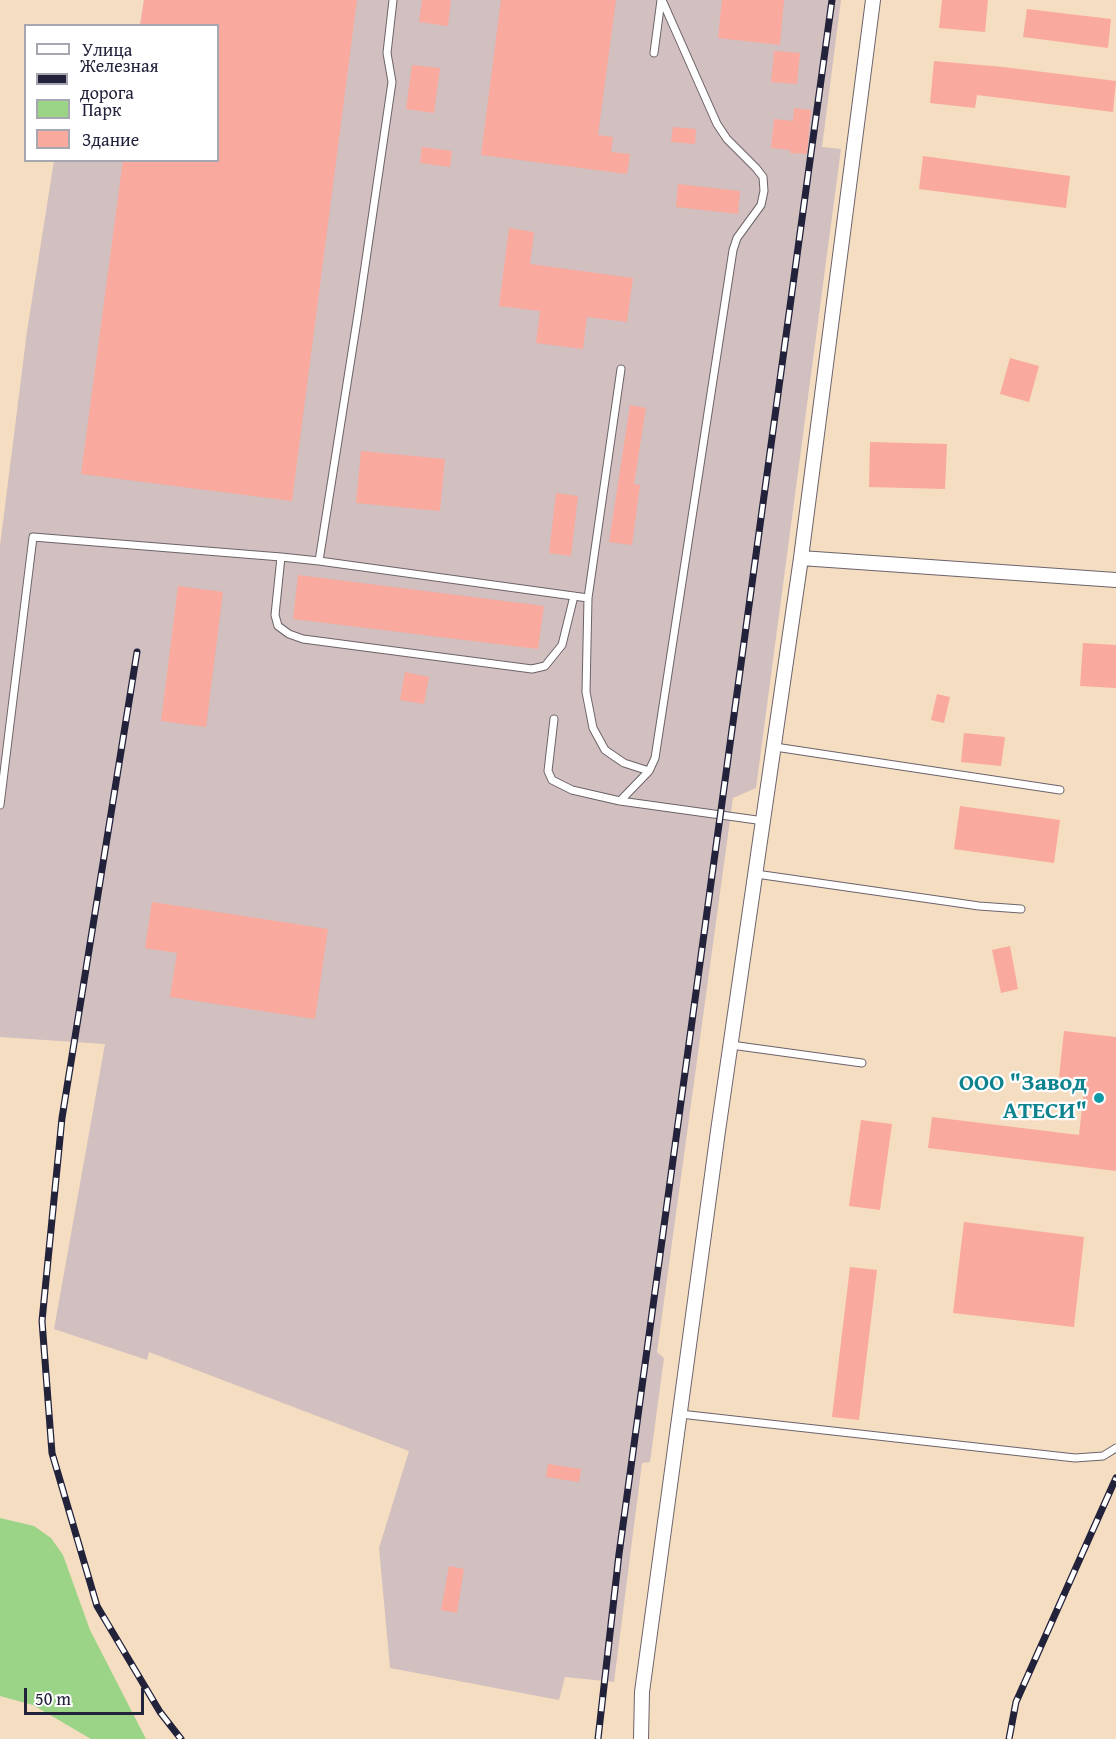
<!DOCTYPE html>
<html>
<head>
<meta charset="utf-8">
<style>
  body { margin:0 }
  #map { position:relative; width:1116px; height:1739px; overflow:hidden; background:#f5ddc1; font-family:"Gentium Book Plus",serif }
  canvas { display:block }
  .legend { position:absolute; left:24px; top:24px; width:195px; height:138px; box-sizing:border-box; background:#fff; border:2px solid #a7a7b1; margin:0; padding:8px 10px; list-style:none; font-size:18px; color:#22223b }
  .legend li { display:flex; align-items:center; gap:12px; height:30px }
  .legend b { width:30px; border:2px solid #a7a7b1 }
  .scale { position:absolute; left:24px; top:1688px; width:120px; height:27px; box-sizing:border-box; border:3px solid #22223b; border-top:0; padding-left:8px; font-size:18px; line-height:21px; white-space:nowrap; color:#22223b; -webkit-text-stroke:4px #fff; paint-order:stroke }
</style>
</head>
<body>
<div id="map">
<canvas width="1116" height="1739"></canvas>
<ul class="legend">
<li><b style="height:8px;background:#fff"></b>Улица</li>
<li><b style="height:8px;background:#22223b"></b>Железная дорога</li>
<li><b style="height:16px;background:#9cd487"></b>Парк</li>
<li><b style="height:16px;background:#f9a99d"></b>Здание</li>
</ul>
<div class="scale">50 m</div>
</div>
<script>
const g = document.querySelector('canvas').getContext('2d');
g.lineJoin = 'round';
function fill(path, color) { g.fillStyle = color; g.fill(path, 'evenodd'); }
const shape = rows => new Path2D(rows.map(r => 'M' + r).join(''));
function trace(path, color, width, dash) { g.strokeStyle = color; g.lineWidth = width; g.lineCap = dash ? 'butt' : 'round'; g.setLineDash(dash || []); g.stroke(path); }
function label(font, color, halo, rows, align = 'center') {
  g.font = font + ' "Gentium Book Plus",serif'; g.lineWidth = 4.5; g.setLineDash([]); g.textBaseline = 'middle'; g.strokeStyle = halo; g.fillStyle = color; for (const [text, x, y, turn = 0] of rows) {
    g.save(); g.translate(x, y); g.rotate((+turn || 0) * Math.PI / 180); g.textAlign = isNaN(turn) ? turn : align; if (halo) g.strokeText(text, 0, 0); g.fillText(text, 0, 0); g.restore();
  }
}
const industrial = shape([
  [144,0,841,0,822,147,841,149,756,788,733,798,657,1352,664,1358,650,1462,642,1463,614,1682,565,1677,559,1700,390,1668,379,1548,409,1451,149,1352,147,1360,54,1329,105,1044,0,1037,0,546,27,331,54,161,218,160,218,26,140,25]
]);
const green = shape([
  [0,1518,34,1526,51,1538,63,1555,90,1630,146,1739,91,1739,33,1705,0,1696]
]);
const building = shape([
  [144,0,357,0,292,501,81,474,123,160,218,160,218,26,140,26],
  [422,0,451,0,448,26,419,22],
  [501,0,616,0,598,135,613,137,611,152,630,154,627,174,481,155],
  [722,0,784,0,780,45,718,38],
  [942,0,988,0,985,32,939,28],
  [1027,9,1111,19,1108,48,1023,37],
  [774,51,800,53,797,84,771,82],
  [934,61,1003,67,1116,81,1113,112,977,95,975,108,930,103],
  [412,65,440,68,434,113,406,109],
  [794,108,811,110,807,154,790,153,790,150,771,148,774,119,793,121],
  [673,127,696,129,695,144,671,142],
  [422,147,452,151,450,167,420,163],
  [923,156,1070,176,1066,208,919,189],
  [678,184,740,191,738,214,676,207],
  [509,228,534,232,530,264,633,278,627,322,587,317,583,349,536,343,540,311,499,306],
  [1010,358,1039,366,1029,402,1000,394],
  [630,405,646,408,634,484,640,485,632,545,609,542],
  [870,442,947,444,945,489,869,487],
  [361,451,445,459,440,511,356,503],
  [556,493,578,496,571,556,549,553],
  [298,575,544,606,538,649,293,619],
  [178,586,223,592,206,727,161,721],
  [1083,643,1116,645,1116,688,1080,686],
  [405,672,429,677,424,704,400,700],
  [937,694,950,697,944,723,931,720],
  [964,733,1005,737,1001,766,961,762],
  [960,806,1060,820,1054,863,954,849],
  [152,902,328,929,315,1019,170,997,177,953,145,948],
  [1010,946,1018,989,1001,993,992,950],
  [1064,1031,1116,1037,1116,1171,928,1148,932,1117,1079,1135,1085,1080,1059,1077],
  [861,1120,892,1124,880,1210,849,1206],
  [964,1222,1084,1237,1074,1327,953,1313],
  [850,1267,877,1270,859,1420,832,1417],
  [548,1464,581,1469,579,1482,546,1477],
  [449,1566,464,1569,457,1613,441,1610]
]);
const lane = shape([
  [393,0,387,53,392,82,358,314,319,561,588,598,621,369],
  [662,0,717,124,727,139,756,168,763,177,764,191,761,205,737,238,733,250,655,758,649,771,620,801,764,821],
  [654,53,661,0],
  [319,561,281,557,275,615,278,626,289,634,303,639,532,669,545,666,562,645,574,596],
  [588,598,586,692,593,728,605,750,624,763,649,771],
  [554,719,548,771,552,780,572,790,620,801],
  [775,747,1060,790],
  [0,805,33,537,281,557],
  [756,874,979,906,1021,909],
  [731,1045,862,1063],
  [680,1414,1075,1458,1103,1456,1116,1448]
]);
const street = shape([
  [801,558,1116,580],
  [641,1739,642,1692,718,1131,801,558,873,0]
]);
const rail = shape([
  [137,652,62,1118,42,1321,52,1453,97,1606,160,1712,181,1739],
  [598,1739,619,1554,832,0],
  [1009,1739,1016,1702,1116,1478]
]);
const markers = [
  [1099,1098,6,"#0f9aa8"]
];
const cultureNames = [
  ["ООО \"Завод",1087,1084],
  ["АТЕСИ\"",1087,1112]
];
fill(industrial, '#d2bfbf');
fill(green, '#9cd487');
fill(building, '#f9a99d');
trace(lane, '#6c636a', 9);
trace(street, '#6c636a', 16);
trace(lane, '#fff', 7);
trace(street, '#fff', 14);
trace(rail, '#22223b', 7);
trace(rail, '#fff', 4.5, [14]);
for (const [x, y, r, color] of markers) { const dot = new Path2D(); dot.arc(x, y, r, 0, 2 * Math.PI); g.fillStyle = color; g.fill(dot); trace(dot, '#fff', 2); }
label('bold 24px', '#0d838f', '#fff', cultureNames, 'right');
</script>
</body>
</html>
